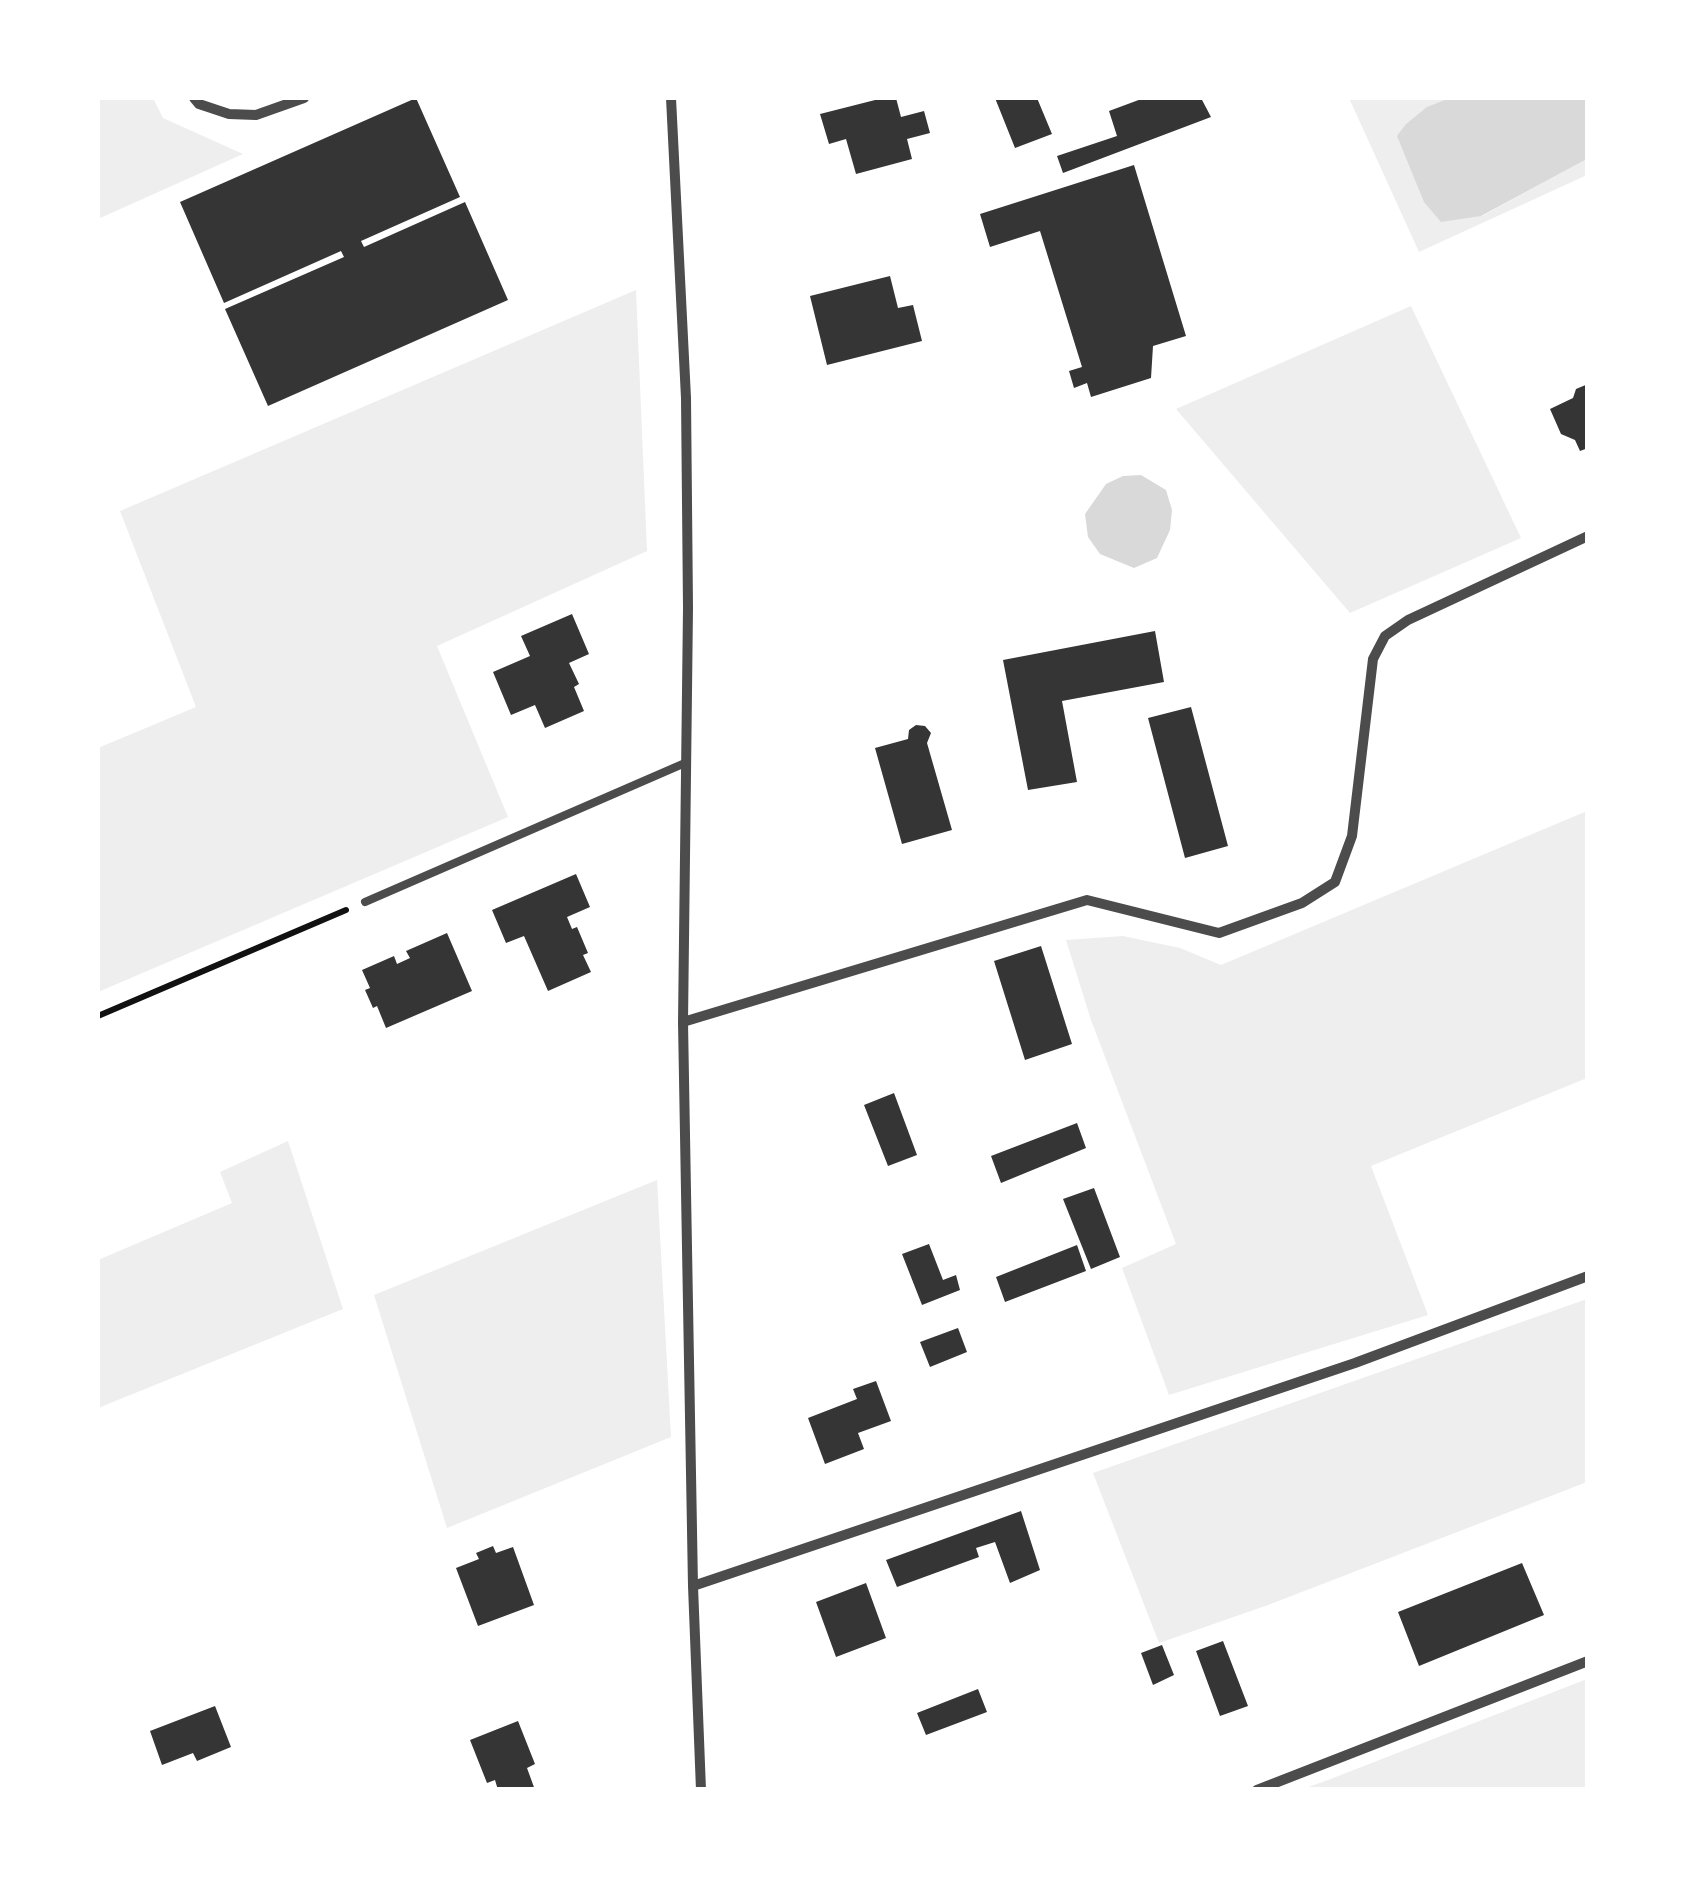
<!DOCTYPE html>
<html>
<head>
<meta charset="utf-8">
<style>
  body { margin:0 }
  #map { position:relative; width:1685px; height:1887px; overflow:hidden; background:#fff; font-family:"Exo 2",sans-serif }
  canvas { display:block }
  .frame { position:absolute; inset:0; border:100px solid #fff; pointer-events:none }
</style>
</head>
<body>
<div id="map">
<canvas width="1685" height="1887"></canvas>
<div class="frame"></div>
</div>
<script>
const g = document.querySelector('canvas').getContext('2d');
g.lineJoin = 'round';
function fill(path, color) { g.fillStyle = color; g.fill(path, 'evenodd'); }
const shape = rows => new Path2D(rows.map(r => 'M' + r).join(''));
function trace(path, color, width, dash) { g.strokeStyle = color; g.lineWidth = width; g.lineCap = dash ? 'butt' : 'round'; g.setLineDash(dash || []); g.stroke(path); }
const green = shape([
  [98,98,153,98,163,118,243,154,98,219],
  [1349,98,1450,98,1427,108,1406,124,1482,216,1587,159,1587,175,1419,252],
  [636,290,647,551,437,646,508,817,98,992,98,748,196,707,120,511],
  [1411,306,1521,538,1350,613,1176,409],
  [1587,811,1587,1078,1371,1166,1428,1315,1169,1395,1122,1268,1176,1244,1091,1020,1066,940,1123,936,1180,948,1221,965],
  [288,1141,343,1309,98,1408,98,1260,232,1203,220,1172],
  [657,1180,671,1437,447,1528,374,1295],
  [1587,1299,1587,1482,1268,1605,1159,1643,1093,1473],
  [1587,1679,1587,1789,1303,1789,1328,1780]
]);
const water = shape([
  [1450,98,1587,98,1587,159,1481,216,1441,222,1424,202,1397,136,1406,124,1427,107],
  [1141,475,1166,490,1172,510,1170,530,1157,558,1134,568,1100,554,1088,537,1085,514,1106,484,1123,476]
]);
const building = shape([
  [416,98,460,197,361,241,364,247,465,202,508,300,268,406,225,309,344,257,341,251,224,303,180,202],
  [883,98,896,98,901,117,924,111,930,133,907,139,912,159,856,174,846,139,829,144,820,114],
  [995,98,1037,98,1052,134,1015,148],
  [1144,98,1201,98,1211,117,1063,173,1057,156,1117,136,1109,111],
  [1134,165,1186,336,1153,346,1151,378,1091,397,1087,383,1074,388,1069,371,1082,367,1040,231,990,247,980,214],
  [890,276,898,308,913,305,922,341,827,365,810,296],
  [1588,384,1588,448,1580,451,1575,440,1561,434,1550,409,1573,398,1576,389],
  [572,614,589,654,569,663,579,684,574,687,584,711,545,728,535,705,511,715,493,672,530,656,521,636],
  [1155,631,1164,682,1062,701,1077,782,1028,790,1003,660],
  [1191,707,1228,846,1185,858,1148,718],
  [916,725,925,726,931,733,927,743,952,830,902,844,875,748,908,739,909,730],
  [576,874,590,907,567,917,572,929,577,927,588,953,583,955,591,972,548,991,524,936,506,943,492,910],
  [447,933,472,991,386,1028,377,1006,373,1008,365,990,370,988,362,970,394,956,397,964,410,958,406,951],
  [1041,946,1072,1044,1025,1060,994,961],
  [894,1093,917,1155,888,1166,864,1105],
  [1077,1123,1086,1148,1001,1183,991,1156],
  [1094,1188,1120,1257,1091,1269,1063,1199],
  [929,1244,943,1280,956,1275,960,1290,922,1305,902,1254],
  [1077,1245,1086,1271,1005,1302,996,1277],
  [958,1328,967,1352,930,1367,920,1342],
  [876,1381,891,1421,858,1433,864,1449,825,1464,808,1418,857,1399,853,1389],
  [1021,1511,1040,1570,1010,1583,995,1542,976,1548,979,1557,897,1587,886,1560],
  [493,1546,496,1553,513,1547,534,1605,478,1626,456,1568,479,1559,476,1553],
  [1522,1563,1544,1615,1419,1666,1398,1612],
  [866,1583,886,1638,836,1657,816,1602],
  [1223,1641,1248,1706,1220,1716,1196,1651],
  [1162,1645,1174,1675,1153,1685,1141,1653],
  [978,1689,987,1712,926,1735,917,1713],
  [215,1706,231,1747,197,1761,193,1753,162,1765,150,1731],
  [518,1721,535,1764,527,1768,535,1790,498,1790,495,1780,487,1783,470,1740]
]);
const path = shape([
  [98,1016,346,910]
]);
const service = shape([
  [365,902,685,763]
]);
const minor = shape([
  [194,98,199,104,229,114,256,115,304,98],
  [671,98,686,398,688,608,683,1022,693,1586,701,1790],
  [683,1022,1087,900,1219,933,1302,903,1335,882,1352,836,1373,659,1385,636,1408,620,1588,536],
  [693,1586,1355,1363,1588,1276],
  [1257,1790,1588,1661]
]);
fill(green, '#eee');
fill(water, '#d9d9d9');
fill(building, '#353535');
trace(path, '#111', 6);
trace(service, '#4c4c4c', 8);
trace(minor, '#4c4c4c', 10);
</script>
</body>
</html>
